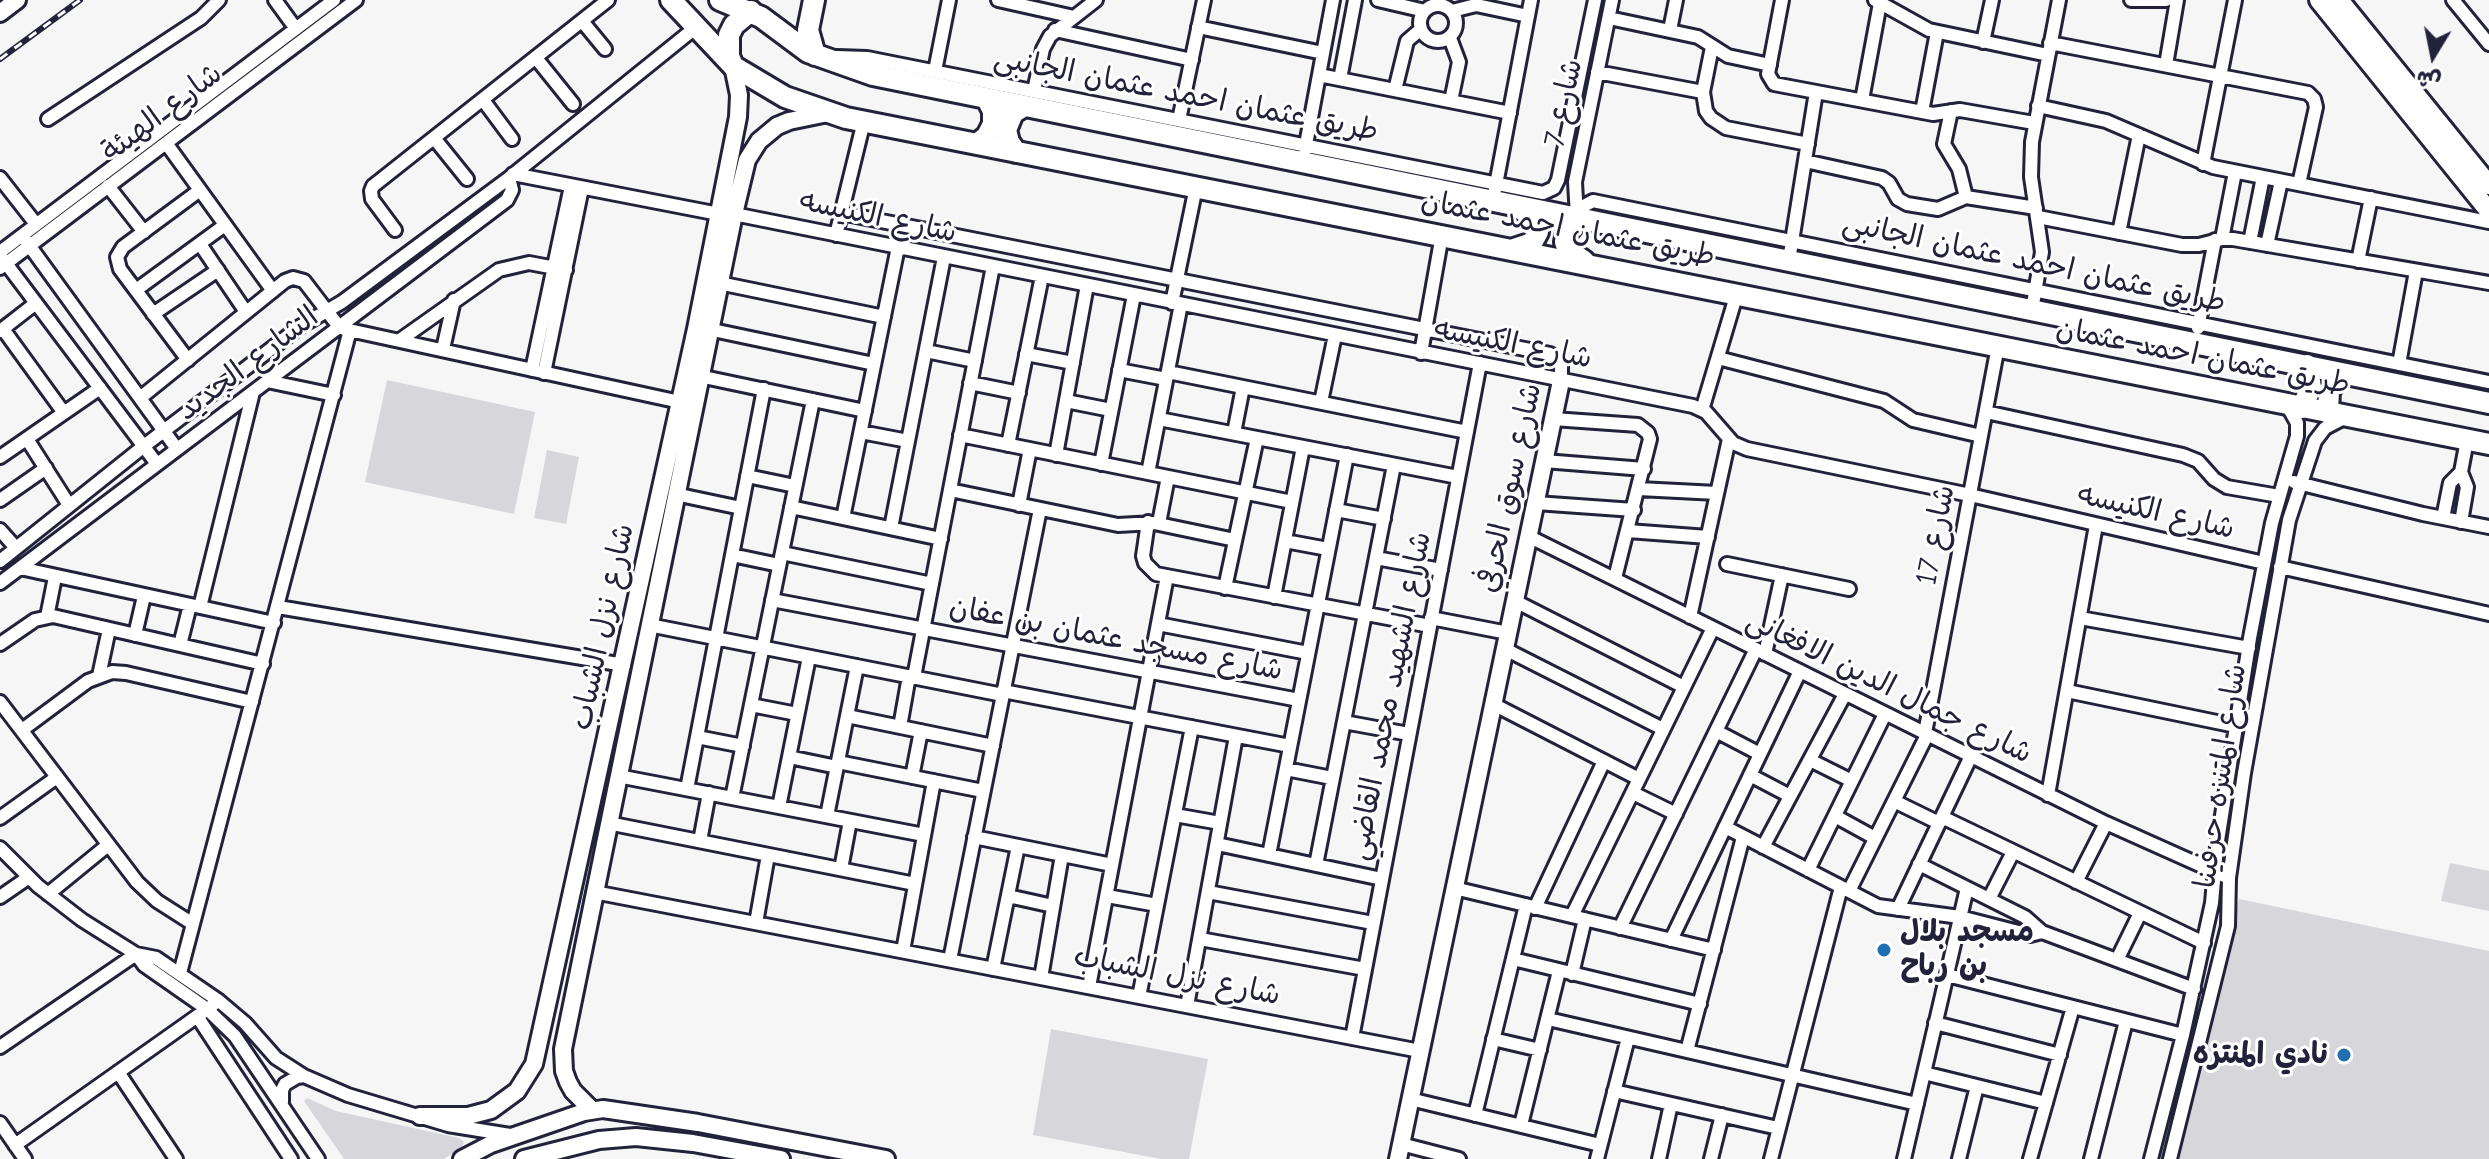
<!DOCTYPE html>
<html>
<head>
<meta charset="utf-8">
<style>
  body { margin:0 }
  #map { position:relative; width:2489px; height:1159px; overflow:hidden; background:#f6f6f7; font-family:"Comic Neue","Playpen Sans Arabic",sans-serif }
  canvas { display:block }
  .north { position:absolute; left:2393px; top:16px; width:80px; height:80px; -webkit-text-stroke:6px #fff; paint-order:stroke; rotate:190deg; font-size:22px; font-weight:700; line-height:32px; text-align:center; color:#22223b }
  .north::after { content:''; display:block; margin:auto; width:28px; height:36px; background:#22223b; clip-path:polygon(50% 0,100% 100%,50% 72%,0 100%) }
</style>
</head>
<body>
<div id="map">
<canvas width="2489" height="1159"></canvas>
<div class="north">ش</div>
</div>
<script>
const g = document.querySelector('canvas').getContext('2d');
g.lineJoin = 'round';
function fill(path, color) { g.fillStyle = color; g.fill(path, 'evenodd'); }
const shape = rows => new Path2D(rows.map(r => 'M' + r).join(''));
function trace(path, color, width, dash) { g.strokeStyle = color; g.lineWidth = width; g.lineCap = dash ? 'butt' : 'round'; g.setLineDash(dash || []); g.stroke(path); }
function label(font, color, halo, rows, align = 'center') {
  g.font = font + ' "Comic Neue","Playpen Sans Arabic",sans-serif'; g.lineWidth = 6; g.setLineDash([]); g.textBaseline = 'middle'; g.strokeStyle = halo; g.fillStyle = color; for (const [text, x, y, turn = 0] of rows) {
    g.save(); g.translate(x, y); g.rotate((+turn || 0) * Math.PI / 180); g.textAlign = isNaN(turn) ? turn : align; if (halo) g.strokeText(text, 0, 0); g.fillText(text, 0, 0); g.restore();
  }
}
const green = shape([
  [387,380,535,412,514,514,365,482],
  [547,450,579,457,566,524,534,518],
  [2450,863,2489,871,2489,911,2441,901],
  [2239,899,2489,951,2489,1159,2171,1159],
  [1051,1029,1208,1059,1189,1159,1161,1159,1033,1135],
  [307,1098,336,1111,459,1138,464,1142,462,1147,444,1159,344,1159,304,1101]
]);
const minor = shape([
  [275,0,296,29],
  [998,0,1074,17],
  [1378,0,1425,11],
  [1782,0,1768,74,1774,84,1933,114,1960,110,2034,123],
  [1875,0,1929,30,2048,55],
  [2131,0,2166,0],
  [2453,0,2489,44],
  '1420 23a18 18 0 1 1 36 0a18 18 0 1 1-36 0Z',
  [1452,11,1476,5,1528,16],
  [1609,18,1698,37,1728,56,1770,65],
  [582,21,605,49],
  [1198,27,1323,53],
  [1055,30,1192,60],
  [1670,30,1676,0],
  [1450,38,1459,62,1451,101],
  [1983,42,1992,0],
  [2050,43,2308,93,2314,99,2316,107,2299,184],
  [1712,47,1703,92,1706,111,1711,118,1726,128,1808,144],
  [837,57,867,58,1543,193,1554,188,1558,180,1595,0],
  [536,58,573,104],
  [2166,65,2177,0],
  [935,71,949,0],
  [1597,72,1703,92],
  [1319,75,1510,113],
  [1340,79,1355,0],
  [1395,90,1407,41,1421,29],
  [1034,91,1043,49,1050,36,1096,0],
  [483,100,512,139],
  [1862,100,1880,3],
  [2038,106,2106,121,2213,167,2489,222],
  [1951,111,1944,144,1959,169,1966,197],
  [1922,112,1937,32],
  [48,119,201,18,219,0],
  [1179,120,1204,0],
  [434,138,467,179],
  [166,143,273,291],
  [1305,150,1333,0],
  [1805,161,1882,178,1889,183,1898,199,1907,204,1938,209,1966,197,2036,208],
  [2203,164,2235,0],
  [513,174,719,214],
  [0,178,36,224],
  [108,186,144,232],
  [1495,190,1531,0],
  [841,213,1550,354,1561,362,1561,381],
  [734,214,1693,406,1706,412,1733,443,1747,449,1970,495,2264,563],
  [1577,217,1575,182,1612,0],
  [2038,217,2182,245,2199,245,2222,239,2233,239,2489,283],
  [1579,218,1582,207,1593,201,2489,382],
  [395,230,372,199,371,191,373,186,608,0],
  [2119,233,2139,135],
  [836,235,864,121],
  [2222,239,2235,172],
  [26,241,177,449],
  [2250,242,2263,177],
  [200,244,246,312],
  [2267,245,2281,181],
  [0,252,334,0],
  [2,258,157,464],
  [1789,260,1816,92],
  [2358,261,2371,198],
  [0,268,356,0],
  [719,283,884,317],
  [136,290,225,225],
  [1172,303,1196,187],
  [2032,310,2042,252,2031,177,2032,142,2059,0],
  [153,314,218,270],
  [2198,328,2215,240],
  [3,329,64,413],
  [708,329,874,364],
  [0,331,36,303],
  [400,340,499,270,529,263,566,270],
  [443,349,454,300],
  [926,351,975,361],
  [1421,353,1442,235],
  [1026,354,1073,363],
  [1718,358,1884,401,1913,420,1981,436],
  [188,360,120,269,117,257,123,247,200,190],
  [2399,364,2416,271],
  [532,370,571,186],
  [1119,370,1166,379],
  [1168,372,1467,432],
  [544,373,582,188],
  [699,376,865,411],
  [267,381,334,395],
  [970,383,1019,393],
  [140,398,285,281,293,278,304,281,340,328,680,402],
  [1066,401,1111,410],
  [1321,402,1335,335],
  [1702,410,1737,293],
  [1986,412,2183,455,2198,461,2214,479,2227,487,2279,496],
  [1159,419,1458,477],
  [1553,419,1638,425,1648,433,1650,439,1615,578],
  [861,432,908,441],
  [1234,433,1243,387],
  [960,435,1292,502],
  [27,439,69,505],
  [1008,445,1042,276],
  [1056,455,1087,285],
  [0,457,100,388],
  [1544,461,1644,469],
  [1101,464,1134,295],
  [1148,473,1181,304],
  [747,476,795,486],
  [2294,482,2423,514,2489,527],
  [1639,489,1717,493],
  [950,490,1118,525,1154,523,1235,540],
  [675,494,741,508],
  [0,500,46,468],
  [1536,503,1634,510],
  [1019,505,1030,449],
  [791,507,941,539],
  [1336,510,1384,519],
  [843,518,898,247],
  [2443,518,2450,483,2461,472,2467,440],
  [1148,522,1143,556,1145,563,1156,574,1430,626],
  [2461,522,2467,487,2461,472],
  [1159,523,1168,477],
  [891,528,944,257],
  [0,530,16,548],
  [1628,531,1708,537],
  [1528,536,2106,823,2229,878],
  [1285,541,1328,549],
  [782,553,932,584],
  [732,555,779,565],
  [1376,558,1441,570],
  [0,561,144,446,301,326,342,302,509,178,695,28],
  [1727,564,1849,589],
  [2280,567,2489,614],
  [20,568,274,623],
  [0,583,507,200,512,190,509,178],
  [1225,588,1257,438],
  [1274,597,1303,447],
  [772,600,1299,700],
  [1515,601,1684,687],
  [200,607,253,392],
  [278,607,624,665],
  [47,617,55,577],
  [1690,617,1729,439],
  [1431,618,1508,633],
  [2080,618,2249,648],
  [1158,624,1308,653],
  [649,625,1003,695],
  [135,635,144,596],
  [0,644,35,620,53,616,263,664],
  [180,645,190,605],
  [1505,649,1663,729],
  [1765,654,1782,575],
  [99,676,109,629],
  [914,677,993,266],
  [1003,691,1290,746],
  [2067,691,2236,726],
  [0,702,137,882,157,901,193,924],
  [1493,704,1639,779],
  [751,705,797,714],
  [847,716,993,746],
  [1344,722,1409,734],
  [900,727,909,676],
  [22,730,88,681,112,672,126,673,252,702],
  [1716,731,1760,754],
  [1925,733,1998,346],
  [697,737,743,746],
  [789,757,837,767],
  [1810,760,1852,781],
  [838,762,983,791],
  [1286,769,1332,778],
  [1750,775,1790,796],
  [618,776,924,835],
  [912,777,921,731],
  [687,789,764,389],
  [1633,793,1676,814],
  [2048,795,2096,525],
  [732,798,813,400],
  [1894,801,1939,823],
  [779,807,809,657],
  [1175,815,1220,823],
  [827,816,857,666],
  [1835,816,1875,838],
  [1942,817,2204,943],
  [0,818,57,777],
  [608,823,915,884],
  [1725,827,1878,906,1960,917,2030,935,2042,932],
  [974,837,1112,865],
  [700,841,709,793],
  [1217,844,1382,879],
  [1763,847,1845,694],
  [0,848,38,886,82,920,136,954,156,958,219,1001,245,1023,276,1058,304,1076,348,1095,448,1125,510,1135],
  [1269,855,1347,455],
  [1919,864,2025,917,2042,932,2194,989],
  [1316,865,1394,465],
  [841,869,850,821],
  [1808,870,1885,714],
  [2076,882,2106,823],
  [1454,888,1714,950],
  [1849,891,1927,735],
  [594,892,1420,1051],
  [1208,892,1373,923],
  [48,894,108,845],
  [1008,896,1053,906],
  [1107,896,1157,905],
  [0,897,29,877],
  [1989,899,2013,852],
  [1535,908,1604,761],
  [1898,909,1971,756],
  [1572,916,1713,628],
  [756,923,768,855],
  [1620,928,1756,649],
  [1200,939,1365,969],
  [1671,940,1800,671],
  [903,951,934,781],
  [136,954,144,965,207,1009,235,1036,318,1159],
  [1513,959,1700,1004],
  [950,960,1040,509],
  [2117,960,2140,913],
  [993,969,1018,846],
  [180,973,350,330],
  [1572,974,1585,919],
  [1947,975,2183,1035],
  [1041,978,1062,855],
  [1089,987,1167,576],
  [1139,997,1192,727],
  [1187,1006,1236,736],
  [197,1016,291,1159],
  [1548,1019,1917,1104],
  [1935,1023,2060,1055],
  [1352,1038,1480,363],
  [1493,1039,1540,1050],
  [0,1047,136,954],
  [1687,1051,1743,837],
  [118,1072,176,1159],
  [1924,1073,2046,1103],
  [1614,1091,1778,1128],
  [1410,1099,1600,1145],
  [282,1102,282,1090,285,1084,297,1077,304,1076],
  [1475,1115,1526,905],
  [0,1123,25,1159],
  [1521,1125,1559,971],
  [1401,1144,1459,1159],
  [15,1145,213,1005],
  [1597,1159,1628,1038],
  [1659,1159,1671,1104],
  [1711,1159,1722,1115],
  [1771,1159,1841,887],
  [1904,1159,1967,888],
  [1959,1159,1977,1086],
  [2030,1159,2073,1007],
  [2091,1159,2126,1021],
  [2151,1159,2183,1035,2212,903,2217,847,2250,638,2272,523,2297,436,2297,423,2287,405],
  [2170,1159,2228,926,2229,878,2244,773,2289,520,2315,441,2325,428,2344,418]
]);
const tertiary = shape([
  [0,13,17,0],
  [592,1110,573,1091,568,1082,564,1071,563,1049,734,214,747,160,759,141,777,126,789,121,828,113],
  [420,1116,468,1116,491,1110,517,1091,534,1064,696,329,738,117,739,95,733,66],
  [462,1159,491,1144,584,1112,603,1109,698,1123,886,1159],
  [524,1159,599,1140,636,1137,693,1143,781,1159],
  [1398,1159,1561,381]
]);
const secondary = shape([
  [2319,0,2489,211],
  [2339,0,2489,185]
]);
const primary = shape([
  [671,0,733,66,785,97,846,118,2489,444],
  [720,0,761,17,808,52,873,75,2489,403],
  [814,0,808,30,815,55],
  [733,66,729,56,729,35,734,25,751,11],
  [977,144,987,136,993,124,993,111,987,99],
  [1016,152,1009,142,1006,130,1013,113,1024,106],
  [1579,218,1567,233,1565,242,1568,250,1584,261],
  [1514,249,1532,243,1538,232,1535,220,1520,208],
  [2302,408,2311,387,2307,365],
  [2328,413,2329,391,2342,373]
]);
const rail = shape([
  [0,59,80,0]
]);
const markers = [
  [1884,950,8,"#1f6fb2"],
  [2344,1055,8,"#1f6fb2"]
];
const streetNames = [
  ["طريق عثمان احمد عثمان الجانبى",1186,95,11],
  ["شارع 7",1564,103,-78],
  ["شارع الهيئة",162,113,-37],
  ["شارع الكنيسه",878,217,12],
  ["طريق عثمان احمد عثمان",1568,229,11],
  ["طريق عثمان احمد عثمان الجانبى",2034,263,12],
  ["شارع الكنيسه",1513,344,11],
  ["طريق عثمان احمد عثمان",2203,357,11],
  ["الشارع الجديد",248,364,-37],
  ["شارع سوق الحرفي",1510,488,-78],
  ["شارع الكنيسه",2156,512,13],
  ["شارع 17",1936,535,-79],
  ["شارع نزل الشباب",603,627,-78],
  ["شارع مسجد عثمان بن عفان",1116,639,11],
  ["شارع جمال الدين الافغانى",1889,687,26],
  ["شارع الشهيد محمد القاضي",1390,696,-79],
  ["شارع المتنزه حرفينا",2221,776,-82],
  ["شارع نزل الشباب",1177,976,11]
];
const poiNames = [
  ["مسجد بلال",1900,933],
  ["بن رباح",1900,967],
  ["نادي المنتزه",2328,1055,"right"]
];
fill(green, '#d7d7db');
trace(minor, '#22223b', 18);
trace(tertiary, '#22223b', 22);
trace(secondary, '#22223b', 24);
trace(primary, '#22223b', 26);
trace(minor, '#fff', 12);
trace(tertiary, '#fff', 16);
trace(secondary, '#fff', 18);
trace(primary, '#fff', 20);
trace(rail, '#22223b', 6);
trace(rail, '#fff', 3, [9]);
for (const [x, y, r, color] of markers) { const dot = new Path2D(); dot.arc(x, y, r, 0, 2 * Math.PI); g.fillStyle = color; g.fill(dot); trace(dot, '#fff', 3); }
label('30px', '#22223b', '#fff', streetNames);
label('bold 30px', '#22223b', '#fff', poiNames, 'left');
</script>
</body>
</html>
